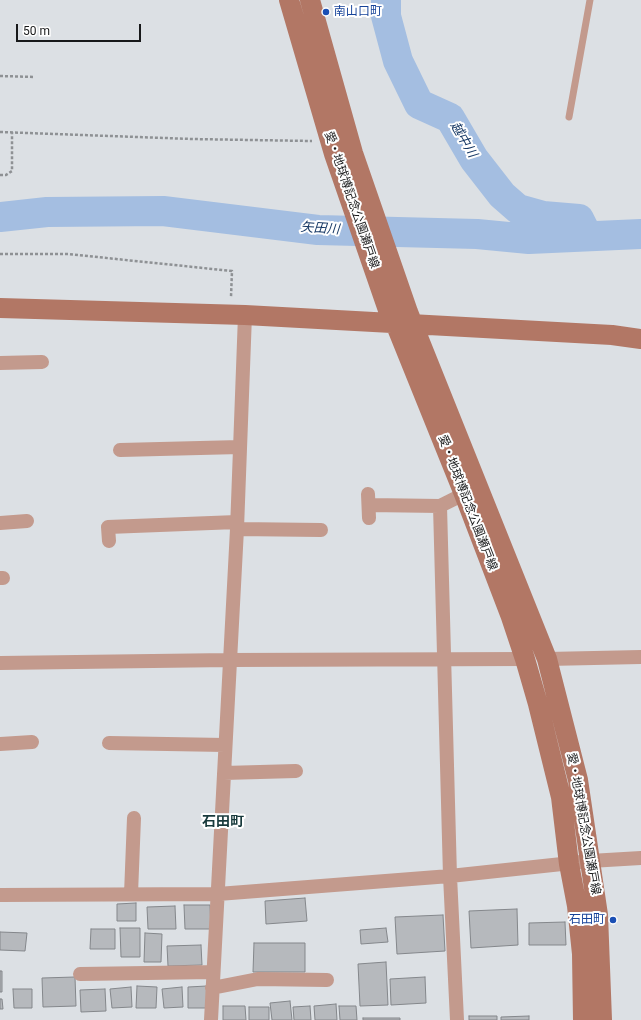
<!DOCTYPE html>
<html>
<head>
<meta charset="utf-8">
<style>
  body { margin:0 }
  #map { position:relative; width:641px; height:1020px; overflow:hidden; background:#dce0e4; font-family:Roboto,sans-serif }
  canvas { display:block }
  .scale { position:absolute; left:16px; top:24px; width:125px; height:18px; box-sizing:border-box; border:2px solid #18191a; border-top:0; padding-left:5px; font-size:12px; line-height:14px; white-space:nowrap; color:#18191a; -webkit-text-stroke:3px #fff; paint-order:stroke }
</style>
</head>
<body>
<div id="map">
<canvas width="641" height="1020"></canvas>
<div class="scale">50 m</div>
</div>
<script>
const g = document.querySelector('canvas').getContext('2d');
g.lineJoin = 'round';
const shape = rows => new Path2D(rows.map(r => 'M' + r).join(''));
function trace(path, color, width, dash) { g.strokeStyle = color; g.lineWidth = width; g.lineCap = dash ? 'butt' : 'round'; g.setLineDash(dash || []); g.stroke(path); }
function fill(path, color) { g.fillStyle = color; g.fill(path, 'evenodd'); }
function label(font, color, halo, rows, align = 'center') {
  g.font = font + ' Roboto,"Noto Sans JP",sans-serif'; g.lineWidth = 4; g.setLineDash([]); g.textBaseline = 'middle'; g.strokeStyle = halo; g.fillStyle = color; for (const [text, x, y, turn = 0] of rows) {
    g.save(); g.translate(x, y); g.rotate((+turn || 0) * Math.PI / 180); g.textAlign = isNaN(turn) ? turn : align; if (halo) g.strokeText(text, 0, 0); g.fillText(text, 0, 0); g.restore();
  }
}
const river = shape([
  [386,0,386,16,398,61,419,104,450,118,474,159,502,195,518,209,543,216,579,219,585,231],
  [0,217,47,212,163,211,318,230,477,234,529,239,641,234]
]);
const building = shape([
  [305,898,307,921,266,924,265,901,305,898],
  [136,903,136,921,117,921,117,904,136,903],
  [184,905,210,905,211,929,185,929,184,905],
  [175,906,176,929,148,929,147,907,175,906],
  [517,909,518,945,471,948,469,911,517,909],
  [443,915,445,951,397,954,395,917,443,915],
  [565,922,566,945,529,945,529,923,565,922],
  [120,928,140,928,140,957,121,957,120,928],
  [386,928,388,942,361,944,360,930,386,928],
  [91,929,115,929,115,949,90,949,91,929],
  [0,932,27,933,25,951,0,950,0,932],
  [145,933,162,934,161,962,144,962,145,933],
  [254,943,305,943,305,972,253,972,254,943],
  [201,945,202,965,168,966,167,946,201,945],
  [386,962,388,1005,360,1006,358,964,386,962],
  [0,971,2,971,2,992,0,992,0,971],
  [75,977,76,1006,43,1007,42,978,75,977],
  [425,977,426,1003,391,1005,390,979,425,977],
  [137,986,157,987,156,1008,136,1008,137,986],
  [207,986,208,1008,188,1008,188,987,207,986],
  [131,987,132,1007,112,1008,110,989,131,987],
  [182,987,183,1007,164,1008,162,989,182,987],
  [13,989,32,989,32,1008,14,1008,13,989],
  [105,989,106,1011,81,1012,80,990,105,989],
  [0,999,2,999,3,1009,0,1009,0,999],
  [290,1001,292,1020,272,1020,270,1003,290,1001],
  [336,1004,337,1020,315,1020,314,1006,336,1004],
  [223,1006,245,1006,246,1020,223,1020,223,1006],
  [310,1006,311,1020,294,1020,293,1007,310,1006],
  [339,1006,356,1006,357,1020,340,1020,339,1006],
  [249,1007,269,1007,269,1020,249,1020,249,1007],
  [469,1016,497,1016,497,1020,469,1020,469,1016],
  [529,1016,529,1020,501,1020,501,1017,529,1016],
  [363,1018,400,1018,400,1020,363,1020,363,1018]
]);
const path = shape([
  [0,76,35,77],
  [0,132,192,139,312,141],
  [0,175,6,175,12,171,12,132],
  [0,254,68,254,232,271,231,297]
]);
const lane = shape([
  [569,117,590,0]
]);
const street = shape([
  [0,363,42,362],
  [120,450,240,447],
  [368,494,369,518],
  [369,505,440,506],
  [0,523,27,521],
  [237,529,321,530],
  [109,541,108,527,237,522],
  [0,578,3,578],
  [547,659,641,657],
  [0,663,229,660,525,659],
  [109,743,225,745],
  [0,744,32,742],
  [224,773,296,771],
  [131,894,134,818],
  [0,895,218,894,450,876,590,861,641,858],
  [80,974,213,972],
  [212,988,258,979,327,980],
  [211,1020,237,529,245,315],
  [457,1020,450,876,440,506,464,494]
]);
const secondary = shape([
  [289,0,334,154,389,313,395,323,464,494,511,617,525,659,538,704,561,797,569,864,577,906,582,954,583,1020],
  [310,0,353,153,408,312,547,659,578,780,598,915,602,1020],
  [0,308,245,315,612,335,641,339]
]);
const markers = [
  [326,12,4,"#1a4fb4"],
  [613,920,4,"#1a4fb4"]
];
const transitNames = [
  ["南山口町",334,12],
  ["石田町",605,920,"right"]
];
const streetNames = [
  ["愛・地球博記念公園瀬戸線",351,200,71],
  ["愛・地球博記念公園瀬戸線",467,503,69],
  ["愛・地球博記念公園瀬戸線",583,824,80]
];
const waterNames = [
  ["越中川",463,140,59],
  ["矢田川",320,229,4]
];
const quarterNames = [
  ["石田町",223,822]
];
trace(river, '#a4bee1', 30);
fill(building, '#b6b9bd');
trace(building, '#84878b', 1);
trace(path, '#8e9194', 2.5, [3, 2]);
trace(lane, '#c39a8d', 7);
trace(street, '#c39a8d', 14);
trace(secondary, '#b27765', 20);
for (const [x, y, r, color] of markers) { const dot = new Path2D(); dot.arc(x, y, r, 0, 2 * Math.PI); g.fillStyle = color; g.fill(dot); trace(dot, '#fff', 1.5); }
label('12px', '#164399', '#fff', transitNames, 'left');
label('12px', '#18191a', '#fff', streetNames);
label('italic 13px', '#173965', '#fff', waterNames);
label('bold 14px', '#183a3c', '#fff', quarterNames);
</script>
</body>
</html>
